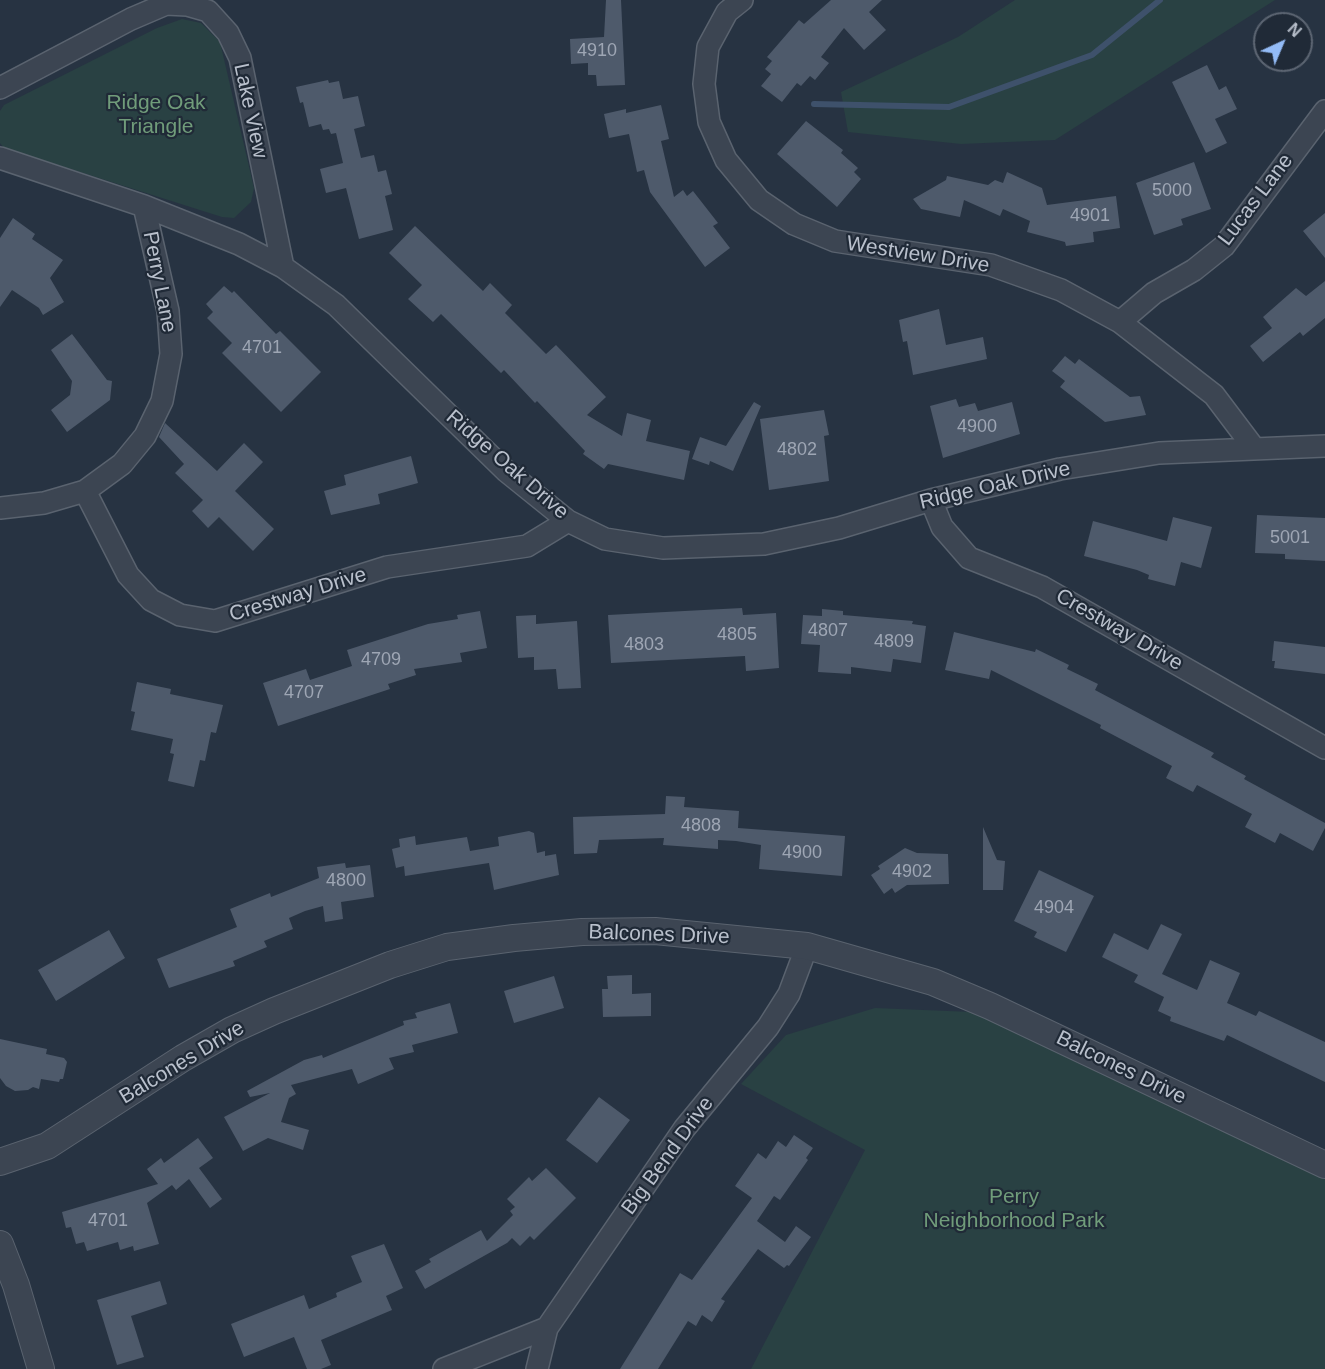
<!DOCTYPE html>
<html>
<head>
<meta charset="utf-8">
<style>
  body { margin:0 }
  #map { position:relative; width:1325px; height:1369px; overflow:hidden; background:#273342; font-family:Arial,sans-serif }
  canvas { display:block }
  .north { position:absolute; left:1253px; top:12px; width:60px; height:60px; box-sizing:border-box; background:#202a37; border:2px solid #5d6673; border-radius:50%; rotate:44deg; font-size:16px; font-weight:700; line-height:24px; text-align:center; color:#b9c0cc }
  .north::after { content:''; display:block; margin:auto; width:21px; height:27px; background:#93bbf6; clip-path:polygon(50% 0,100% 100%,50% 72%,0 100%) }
</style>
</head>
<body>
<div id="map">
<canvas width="1325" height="1369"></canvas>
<div class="north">N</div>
</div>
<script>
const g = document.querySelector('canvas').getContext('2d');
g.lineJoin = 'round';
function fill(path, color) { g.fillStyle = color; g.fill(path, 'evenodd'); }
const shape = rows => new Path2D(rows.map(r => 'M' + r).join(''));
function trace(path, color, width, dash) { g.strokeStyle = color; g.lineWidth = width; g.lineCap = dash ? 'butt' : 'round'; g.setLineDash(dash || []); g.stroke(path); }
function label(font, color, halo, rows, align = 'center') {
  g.font = font + ' Arial,sans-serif'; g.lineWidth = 4.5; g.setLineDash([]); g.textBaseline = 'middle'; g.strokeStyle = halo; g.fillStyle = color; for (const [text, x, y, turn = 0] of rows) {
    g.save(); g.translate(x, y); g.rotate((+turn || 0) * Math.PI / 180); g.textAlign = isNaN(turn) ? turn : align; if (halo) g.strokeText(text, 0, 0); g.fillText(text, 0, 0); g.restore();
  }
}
const green = shape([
  [1015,0,1275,0,1055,140,961,144,848,132,841,92,958,37],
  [182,19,201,23,220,42,254,188,251,202,234,218,222,217,4,148,0,143,0,111,4,105,157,28],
  [875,1008,972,1012,1325,1179,1325,1369,751,1369,865,1150,741,1084,786,1035]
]);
const stream = shape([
  [814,104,949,107,1092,55,1160,0]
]);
const building = shape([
  [606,0,621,0,625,85,597,86,596,75,588,75,588,63,571,64,570,39,604,37],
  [831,0,882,0,869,12,886,30,864,50,844,28,821,57,829,63,815,80,810,76,801,86,797,83,782,102,761,86,771,74,765,69,772,61,767,57,799,20,804,24],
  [1207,65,1219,90,1226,86,1237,109,1215,119,1227,143,1206,153,1172,82],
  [328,80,329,83,339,81,343,99,358,96,365,126,354,129,361,158,374,155,378,172,386,170,392,194,385,196,393,230,359,239,346,188,326,193,320,169,343,163,336,133,331,134,329,129,323,130,321,124,309,127,303,102,300,103,296,87],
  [661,105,669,139,661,141,674,197,683,190,687,196,693,191,718,223,713,226,730,248,705,267,650,192,644,170,637,172,629,134,609,138,604,114,626,109,626,113],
  [806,121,843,150,841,153,858,168,854,172,861,179,837,207,777,154],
  [1194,162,1211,209,1181,219,1183,225,1154,235,1136,183],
  [1007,172,1042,188,1047,205,1116,196,1120,228,1093,232,1094,242,1066,246,1065,242,1027,232,1030,221,1003,209,1000,216,964,200,960,217,921,209,913,199,946,180,947,176,988,185,995,180,1003,183],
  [1325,213,1325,258,1303,231],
  [13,218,35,234,32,239,63,260,50,278,64,302,43,315,39,308,12,290,0,307,0,238],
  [415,226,483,291,490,283,512,305,505,313,546,354,556,345,606,397,587,415,622,436,627,413,651,420,646,441,690,451,684,480,608,464,604,469,583,454,585,451,537,401,535,403,504,370,501,373,441,314,433,322,408,299,422,285,389,253],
  [1325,281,1325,318,1303,336,1300,332,1263,362,1250,346,1272,328,1263,317,1296,288,1306,296],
  [224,286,232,293,234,291,276,334,280,331,321,372,281,412,222,353,232,343,207,318,213,312,206,304],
  [939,309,946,345,983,337,987,359,913,375,907,341,903,342,899,320],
  [72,334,107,380,112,381,110,400,67,432,51,410,70,395,72,381,51,350],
  [1065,356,1075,364,1079,359,1130,397,1140,396,1146,415,1105,422,1060,387,1065,381,1052,371],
  [956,399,959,407,975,403,978,411,1012,402,1020,434,943,458,930,406],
  [754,402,761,406,733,471,710,461,709,465,692,459,700,437,726,446],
  [824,410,829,435,824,436,829,481,769,490,760,419],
  [165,423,217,471,244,443,263,462,235,491,274,529,253,551,219,517,208,528,192,511,203,500,175,473,184,464,159,437],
  [411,456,418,483,378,494,380,504,331,515,324,491,346,485,344,475],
  [1257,515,1325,518,1325,561,1285,559,1285,554,1255,553],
  [1173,517,1212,527,1201,568,1181,562,1175,586,1148,579,1149,575,1137,570,1084,556,1093,521,1167,541],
  [742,608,743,615,776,613,779,668,746,671,745,656,611,663,608,615],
  [822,609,843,611,843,615,913,621,912,624,926,626,921,663,893,659,891,672,851,667,851,674,818,672,820,645,801,644,803,615,822,616],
  [480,611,487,648,460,653,462,662,414,669,416,675,388,684,390,689,278,726,263,683,306,669,310,680,352,666,347,650,428,624,458,619,457,615],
  [536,615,536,624,577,621,581,688,558,689,556,669,534,670,534,657,518,658,516,616],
  [954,632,1035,652,1036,649,1069,665,1067,669,1098,684,1095,690,1214,753,1211,757,1246,776,1244,779,1325,823,1325,828,1313,851,1280,833,1275,843,1245,827,1252,814,1197,785,1193,792,1166,778,1172,766,1100,728,1101,725,991,670,989,679,945,670],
  [1274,641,1325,647,1325,674,1274,668,1275,661,1272,661],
  [137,682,171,689,170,694,223,705,216,733,211,732,205,761,200,760,194,787,168,781,174,754,170,753,173,739,131,730,135,712,131,711],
  [666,796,685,797,684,807,739,811,738,828,845,836,842,876,759,869,761,845,736,841,718,840,718,849,663,845,664,838,599,840,597,853,574,854,573,817,665,814],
  [983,827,997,860,1005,861,1003,890,983,890],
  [529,831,534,833,537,853,545,851,545,856,556,854,559,875,494,890,489,863,405,876,404,866,396,868,392,849,400,847,399,839,415,836,416,845,467,837,470,851,499,846,498,837],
  [905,848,917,853,948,854,949,884,907,885,895,893,892,888,884,894,871,875,880,869,878,866],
  [345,863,346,868,370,865,374,897,341,902,343,919,325,922,323,906,305,911,289,918,293,929,264,941,267,947,233,961,235,966,169,988,157,959,237,927,230,909,270,893,271,897,319,878,317,867],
  [1039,870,1094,896,1066,952,1034,937,1037,932,1014,921],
  [1161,924,1182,934,1162,974,1197,990,1210,960,1240,973,1227,1003,1256,1016,1259,1011,1325,1042,1325,1082,1227,1035,1224,1041,1170,1021,1171,1017,1158,1011,1164,997,1134,982,1138,975,1102,957,1114,933,1148,950],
  [109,930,125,958,56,1001,38,970],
  [632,975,632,994,651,993,651,1016,603,1017,602,989,608,989,607,976],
  [554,976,564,1008,514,1023,504,991],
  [450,1003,458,1033,412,1045,414,1052,389,1058,394,1069,358,1084,352,1069,291,1085,296,1094,289,1098,281,1122,309,1130,303,1150,268,1138,243,1151,224,1117,270,1093,250,1097,247,1091,304,1060,322,1055,323,1058,404,1025,403,1021,417,1018,415,1013],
  [0,1039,47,1049,46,1054,64,1058,67,1062,63,1079,60,1079,59,1082,41,1079,39,1089,33,1087,28,1090,15,1091,6,1086,0,1078],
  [599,1097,630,1120,597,1163,566,1140],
  [794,1135,813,1148,806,1158,808,1160,780,1200,774,1196,757,1221,785,1242,796,1226,811,1237,789,1266,787,1265,784,1268,758,1249,721,1299,725,1301,712,1322,702,1315,696,1326,688,1321,658,1369,620,1369,680,1273,692,1280,752,1198,735,1186,758,1153,766,1159,778,1141,786,1147],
  [198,1138,213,1158,199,1168,222,1199,210,1208,189,1179,176,1190,172,1185,147,1203,159,1244,134,1251,133,1246,120,1250,118,1242,87,1251,84,1242,76,1244,71,1227,66,1228,62,1212,158,1184,147,1169,161,1158,164,1163],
  [546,1168,576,1198,534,1240,530,1236,520,1246,512,1238,507,1243,425,1289,415,1271,431,1262,429,1259,481,1230,487,1241,513,1215,510,1211,515,1207,507,1199,529,1177,532,1181],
  [384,1244,403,1288,386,1296,392,1310,321,1340,331,1365,321,1369,307,1369,294,1337,244,1357,231,1324,304,1295,309,1309,337,1297,336,1293,362,1282,351,1256],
  [160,1281,167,1304,131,1316,144,1357,117,1365,97,1300]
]);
const minor = shape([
  [742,0,727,12,708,47,704,84,709,122,726,160,759,200,794,224,835,241,991,265,1061,290,1120,322,1214,395,1254,448],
  [0,88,131,19,166,4,187,5,208,11,228,33,240,58,283,267],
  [0,158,144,206,239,244,283,267,336,305,506,471,568,521,605,539,663,548,764,544,839,528,931,500,1060,469,1159,453,1325,446],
  [1120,322,1154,293,1194,270,1224,246,1325,111],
  [85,491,128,575,151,600,180,615,215,621,387,567,527,546,568,521],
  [931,500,942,527,969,558,1042,587,1325,748],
  [0,508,44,503,85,491,122,464,145,436,162,401,171,354,168,311,144,206],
  [444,1369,547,1328],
  [537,1369,547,1328,684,1129,768,1027,789,994,807,946]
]);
const tertiary = shape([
  [0,1162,47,1146,183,1058,232,1030,274,1011,390,965,447,947,514,938,582,932,655,931,807,946,933,982,990,1006,1325,1165],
  [0,1244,16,1285,41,1369]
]);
const numberNames = [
  ["4910",597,51],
  ["5000",1172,191],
  ["4901",1090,216],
  ["4701",262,348],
  ["4900",977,427],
  ["4802",797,450],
  ["5001",1290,538],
  ["4807",828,631],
  ["4805",737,635],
  ["4809",894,642],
  ["4803",644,645],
  ["4709",381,660],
  ["4707",304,693],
  ["4808",701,826],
  ["4900",802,853],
  ["4902",912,872],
  ["4800",346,881],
  ["4904",1054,908],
  ["4701",108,1221]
];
const parkNames = [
  ["Ridge Oak",156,103],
  ["Triangle",156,127],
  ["Perry",1014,1197],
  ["Neighborhood Park",1014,1221]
];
const streetNames = [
  ["Lake View",250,111,78],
  ["Lucas Lane",1256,200,-53],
  ["Westview Drive",918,255,9],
  ["Perry Lane",159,282,79],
  ["Ridge Oak Drive",507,465,41],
  ["Ridge Oak Drive",995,486,-13],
  ["Crestway Drive",298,595,-17],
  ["Crestway Drive",1119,630,30],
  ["Balcones Drive",659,935,2],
  ["Balcones Drive",182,1063,-31],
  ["Balcones Drive",1121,1068,26],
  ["Big Bend Drive",668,1156,-54]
];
fill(green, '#294143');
trace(stream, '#3e516b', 6);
fill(building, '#4e5a6b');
trace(minor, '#5a636f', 24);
trace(tertiary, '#5a636f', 28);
trace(minor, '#3c4552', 21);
trace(tertiary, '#3c4552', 26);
label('18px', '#9ea6b4', null, numberNames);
label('21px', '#709c7a', '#202a37', parkNames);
label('21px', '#b9c0cc', '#202a37', streetNames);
</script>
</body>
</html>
